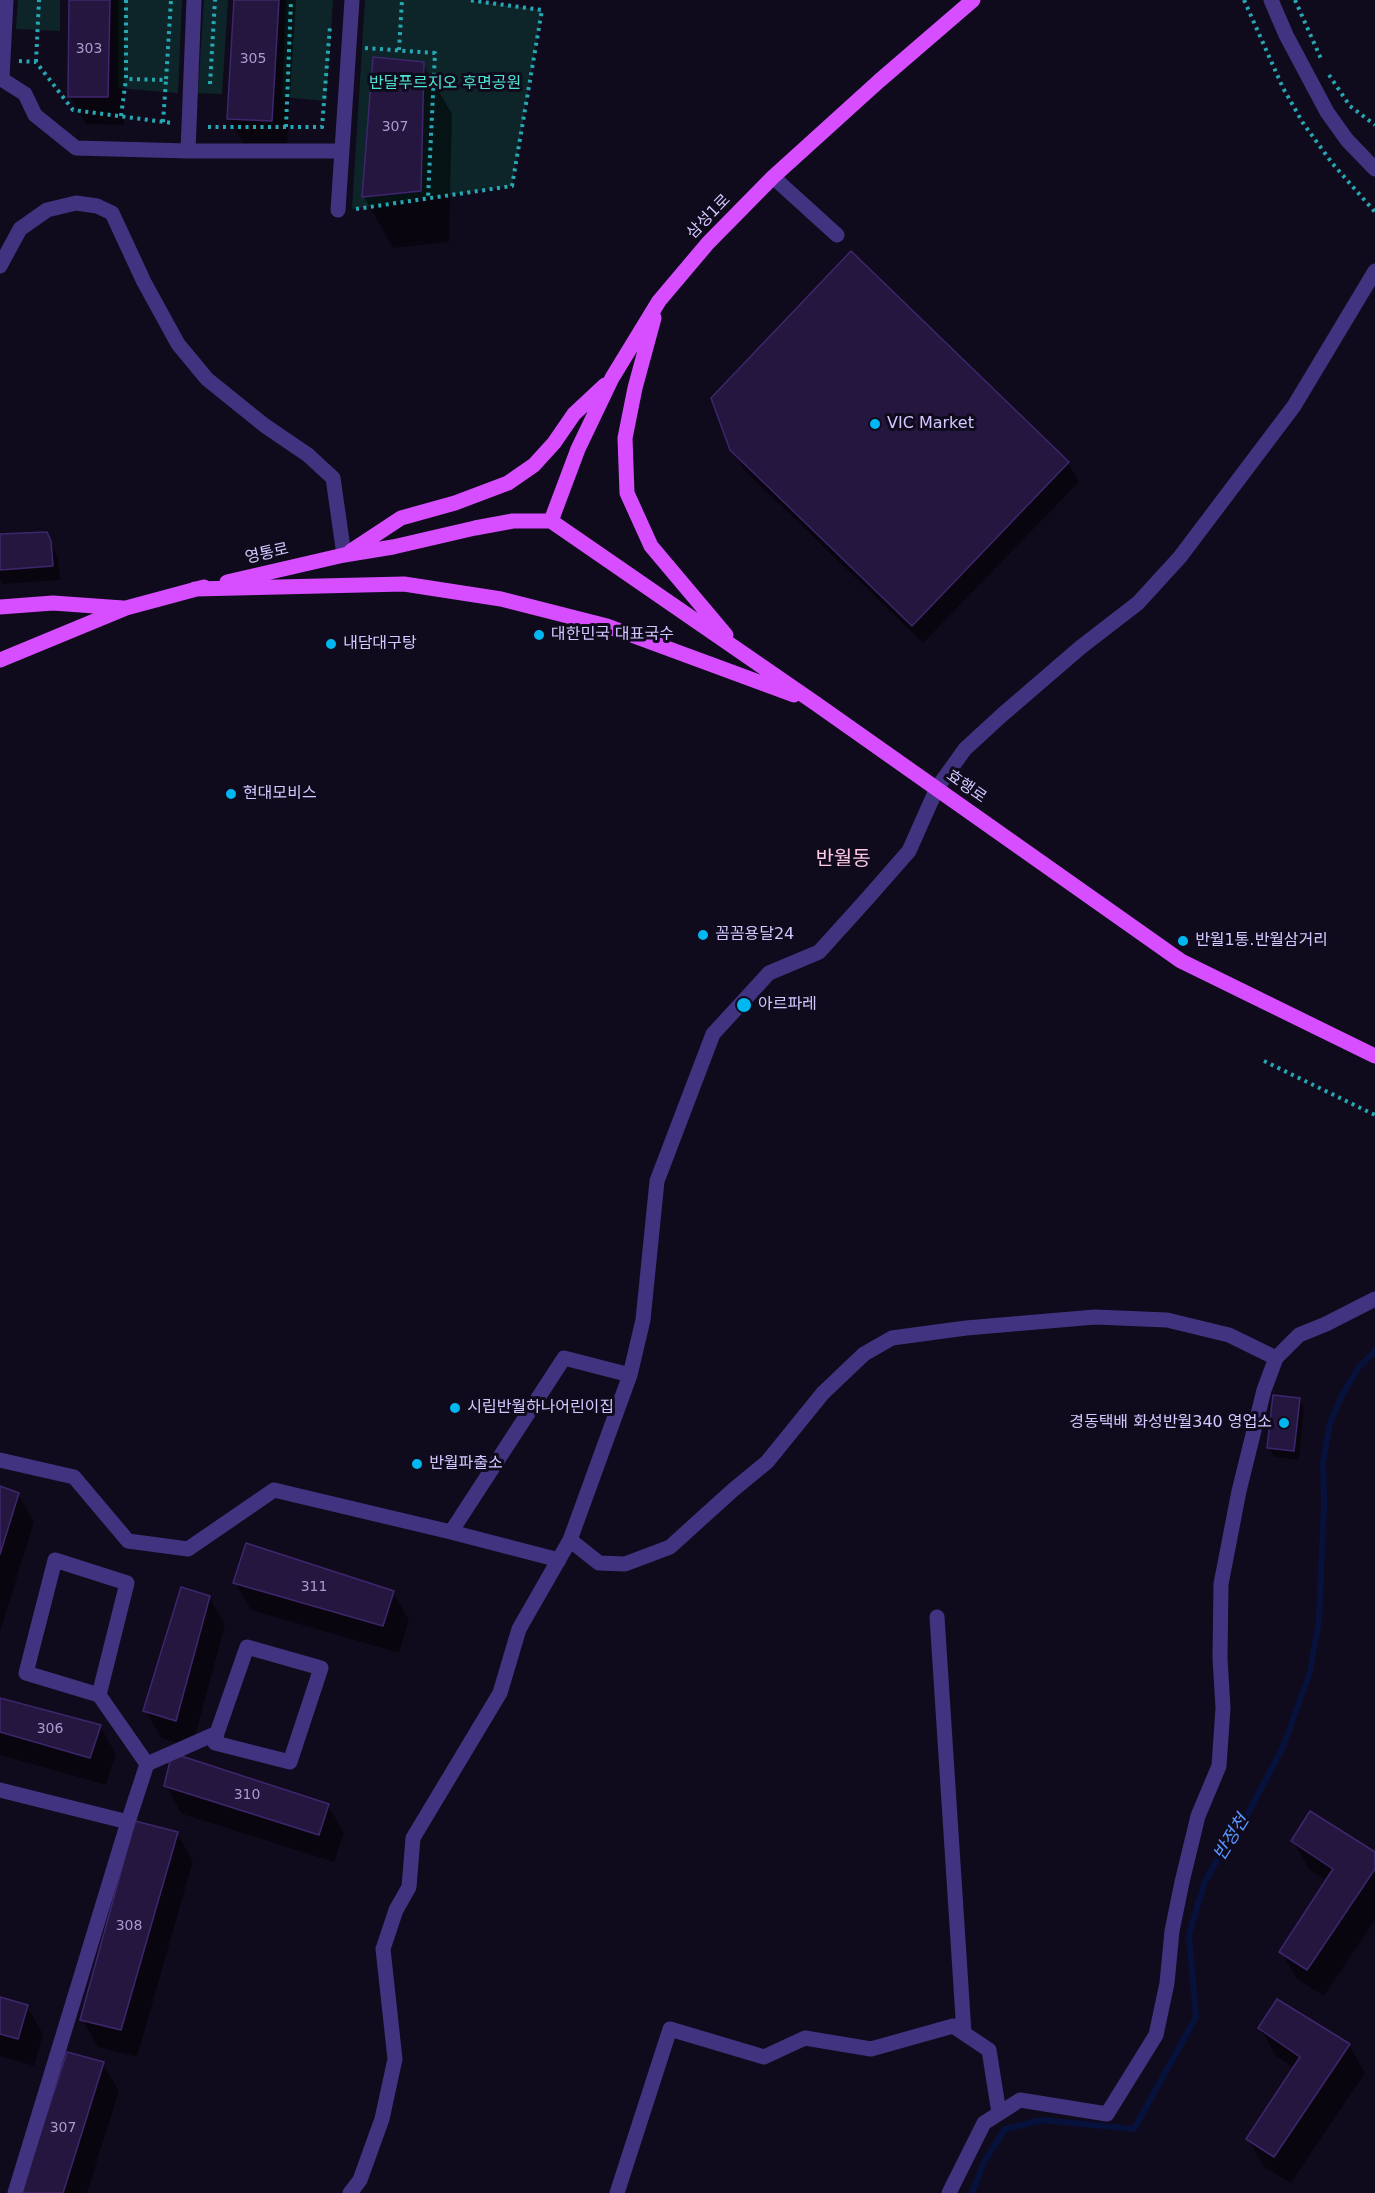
<!DOCTYPE html>
<html>
<head>
<meta charset="utf-8">
<style>
  body { margin:0 }
  canvas { display:block; background:#100a1d }
</style>
</head>
<body>
<canvas width="1375" height="2193"></canvas>
<script>
const g = document.querySelector('canvas').getContext('2d');
g.lineJoin = 'round';
function fill(path, color) { g.fillStyle = color; g.fill(path, 'evenodd'); }
const shape = rows => new Path2D(rows.map(r => 'M' + r).join(''));
function trace(path, color, width, dash) { g.strokeStyle = color; g.lineWidth = width; g.lineCap = dash ? 'butt' : 'round'; g.setLineDash(dash || []); g.stroke(path); }
function label(font, color, halo, rows, align = 'center') {
  g.font = font + ' "DejaVu Sans","Noto Sans KR",sans-serif'; g.lineWidth = 6; g.setLineDash([]); g.textBaseline = 'middle'; g.strokeStyle = halo; g.fillStyle = color; for (const [text, x, y, turn = 0] of rows) {
    g.save(); g.translate(x, y); g.rotate((+turn || 0) * Math.PI / 180); g.textAlign = isNaN(turn) ? turn : align; if (halo) g.strokeText(text, 0, 0); g.fillText(text, 0, 0); g.restore();
  }
}
const green = shape([
  [18,0,60,0,60,31,16,29],
  [118,0,182,0,178,93,118,88],
  [204,0,228,0,222,94,198,93],
  [286,0,333,0,326,101,282,97],
  [365,0,468,0,542,10,512,186,352,209]
]);
const shadow = shape([
  [71,0,125,0,124,125,86,124,70,97],
  [236,0,296,0,287,149,245,146,229,119],
  [423,64,452,114,449,242,393,248,364,197],
  [851,254,1068,463,1079,482,923,643,743,469,732,449],
  [46,534,58,557,60,580,3,584,0,579,0,536],
  [1299,1399,1304,1408,1299,1460,1274,1457,1269,1448],
  [0,1488,18,1494,34,1522,0,1632],
  [235,1582,393,1592,409,1620,399,1653,251,1610],
  [209,1597,225,1625,192,1748,161,1738,145,1710],
  [0,1699,100,1726,116,1754,106,1785,0,1755],
  [166,1786,328,1805,344,1833,334,1862,182,1814],
  [177,1833,193,1861,137,2057,98,2047,82,2019],
  [1293,1841,1375,1854,1375,1920,1324,1996,1297,1979,1281,1952,1327,1881,1309,1869],
  [0,1998,27,2006,43,2034,34,2066,0,2056],
  [1260,2028,1349,2045,1365,2073,1291,2183,1264,2167,1248,2139,1294,2068,1276,2056],
  [103,2064,119,2091,87,2193,23,2193]
]);
const stream = shape([
  [972,2193,985,2160,1005,2129,1042,2120,1134,2129,1196,2017,1189,1935,1204,1884,1223,1848,1246,1817,1283,1747,1310,1672,1319,1620,1324,1505,1323,1462,1330,1423,1342,1395,1359,1367,1375,1351]
]);
const building = shape([
  [69,0,110,0,108,97,68,97,69,0],
  [234,0,279,0,272,121,227,119,234,0],
  [373,57,424,62,421,191,362,197,373,57],
  [851,251,1069,462,912,626,730,450,711,398,851,251],
  [47,532,51,541,53,566,0,570,0,534,47,532],
  [1273,1395,1300,1398,1294,1451,1267,1448,1273,1395],
  [0,1486,19,1493,0,1554,0,1486],
  [246,1543,394,1591,383,1626,233,1583,246,1543],
  [181,1587,210,1596,176,1721,143,1711,181,1587],
  [0,1698,101,1725,90,1758,0,1732,0,1698],
  [172,1753,329,1804,319,1835,164,1786,172,1753],
  [1310,1811,1375,1852,1375,1869,1307,1970,1279,1952,1333,1869,1291,1841,1310,1811],
  [135,1821,178,1832,121,2030,80,2020,135,1821],
  [0,1997,28,2005,18,2039,0,2034,0,1997],
  [1277,1999,1350,2044,1274,2157,1246,2139,1300,2057,1258,2028,1277,1999],
  [67,2052,104,2062,63,2193,21,2193,67,2052]
]);
const path = shape([
  [126,0,126,79,166,80,171,0],
  [1244,0,1283,88,1303,123,1332,163,1375,212],
  [1295,0,1322,61],
  [365,48,435,53,428,198],
  [399,50,402,0],
  [19,61,36,62,73,110,172,123],
  [36,62,39,0],
  [1329,75,1350,106,1375,125],
  [210,84,215,0],
  [121,116,126,79],
  [163,122,166,80],
  [208,127,322,127,330,26],
  [286,127,291,0],
  [356,209,512,186,542,10,468,0],
  [1264,1061,1375,1115]
]);
const minor = shape([
  [1271,0,1286,35,1327,112,1347,140,1375,169],
  [0,78,25,94,35,115,76,148,188,151,341,151],
  [2,78,6,0],
  [188,151,194,0],
  [773,177,837,235],
  [338,210,352,0],
  [0,266,20,229,47,210,76,203,97,206,112,213,144,282,178,344,207,379,264,425,308,455,333,478,344,555],
  [0,1460,74,1477,128,1541,188,1549,274,1490,451,1532,564,1358,630,1375],
  [451,1532,559,1560],
  [570,1540,599,1563,625,1564,670,1547,733,1490,767,1462,823,1393,864,1354,892,1338,966,1328,1095,1317,1167,1320,1229,1335,1276,1358],
  [937,1617,964,2033],
  [99,1695,127,1583,55,1560,26,1673,99,1695,147,1764],
  [0,1790,128,1822,15,2193],
  [128,1822,147,1764,217,1733,247,1647,321,1668,290,1762,215,1743,217,1733],
  [350,2193,360,2180,382,2119,395,2059,383,1949,396,1910,409,1887,413,1838,500,1693,519,1629,570,1540,630,1375,643,1320,657,1181,713,1034,769,973,819,952,866,900,909,851,937,788,965,749,1002,715,1081,647,1138,603,1180,557,1294,406,1375,271],
  [617,2193,670,2029,764,2057,805,2038,871,2049,953,2026,989,2050,999,2113],
  [949,2193,984,2123,1020,2100,1107,2114,1156,2035,1167,1983,1172,1931,1182,1882,1198,1816,1219,1766,1223,1708,1220,1658,1221,1584,1239,1491,1264,1390,1276,1358,1299,1335,1326,1324,1375,1299]
]);
const major = shape([
  [654,318,635,388,625,438,627,493,651,546,726,635],
  [551,521,815,703,1181,961,1375,1056],
  [551,521,578,449,612,378,659,301,708,243,773,177,879,81,973,0],
  [351,551,401,518,455,503,508,483,534,465,554,443,574,414,605,385],
  [227,582,344,555,393,547,475,528,513,521,551,521],
  [195,589,404,584,501,599,607,626,794,695],
  [0,607,53,603,123,608],
  [0,660,126,608,204,587]
]);
const markers = [
  [875,424,6,"#00b7f2"],
  [539,635,6,"#00b7f2"],
  [331,644,6,"#00b7f2"],
  [231,794,6,"#00b7f2"],
  [703,935,6,"#00b7f2"],
  [1183,941,6,"#00b7f2"],
  [744,1005,8,"#00b7f2"],
  [455,1408,6,"#00b7f2"],
  [1284,1423,6,"#00b7f2"],
  [417,1464,6,"#00b7f2"]
];
const numberNames = [
  ["303",89,49],
  ["305",253,59],
  ["307",395,127],
  ["311",314,1587],
  ["306",50,1729],
  ["310",247,1795],
  ["308",129,1926],
  ["307",63,2128]
];
const parkNames = [
  ["반달푸르지오 후면공원",445,84]
];
const streetNames = [
  ["삼성1로",709,217,-46],
  ["영통로",267,554,-13],
  ["효행로",966,787,35]
];
const poiNames = [
  ["VIC Market",887,424],
  ["대한민국 대표국수",551,635],
  ["내담대구탕",343,644],
  ["현대모비스",243,794],
  ["꼼꼼용달24",715,935],
  ["반월1통.반월삼거리",1195,941],
  ["아르파레",758,1005],
  ["시립반월하나어린이집",467,1408],
  ["경동택배 화성반월340 영업소",1272,1423,"right"],
  ["반월파출소",429,1464]
];
const waterNames = [
  ["반정천",1232,1838,-58]
];
const quarterNames = [
  ["반월동",843,860]
];
fill(green, '#0d2528');
fill(shadow, '#0007');
trace(stream, '#06123b', 6);
fill(building, '#24163f');
trace(building, '#3e266d', 1.5);
trace(path, '#26a8b4', 4, [3, 4.5]);
trace(minor, '#41337f', 15);
trace(major, '#d64eff', 15);
for (const [x, y, r, color] of markers) { const dot = new Path2D(); dot.arc(x, y, r, 0, 2 * Math.PI); g.fillStyle = color; g.fill(dot); trace(dot, '#100a1d', 2); }
label('14px', '#a99bcf', null, numberNames);
label('16px', '#4de5d4', '#100a1d', parkNames);
label('16px', '#d5c7ff', '#100a1d', streetNames);
label('16px', '#d5c7ff', '#100a1d', poiNames, 'left');
label('italic 18px', '#5598ff', '#100a1d', waterNames);
label('20px', '#ffc9e4', '#100a1d', quarterNames);
</script>
</body>
</html>
